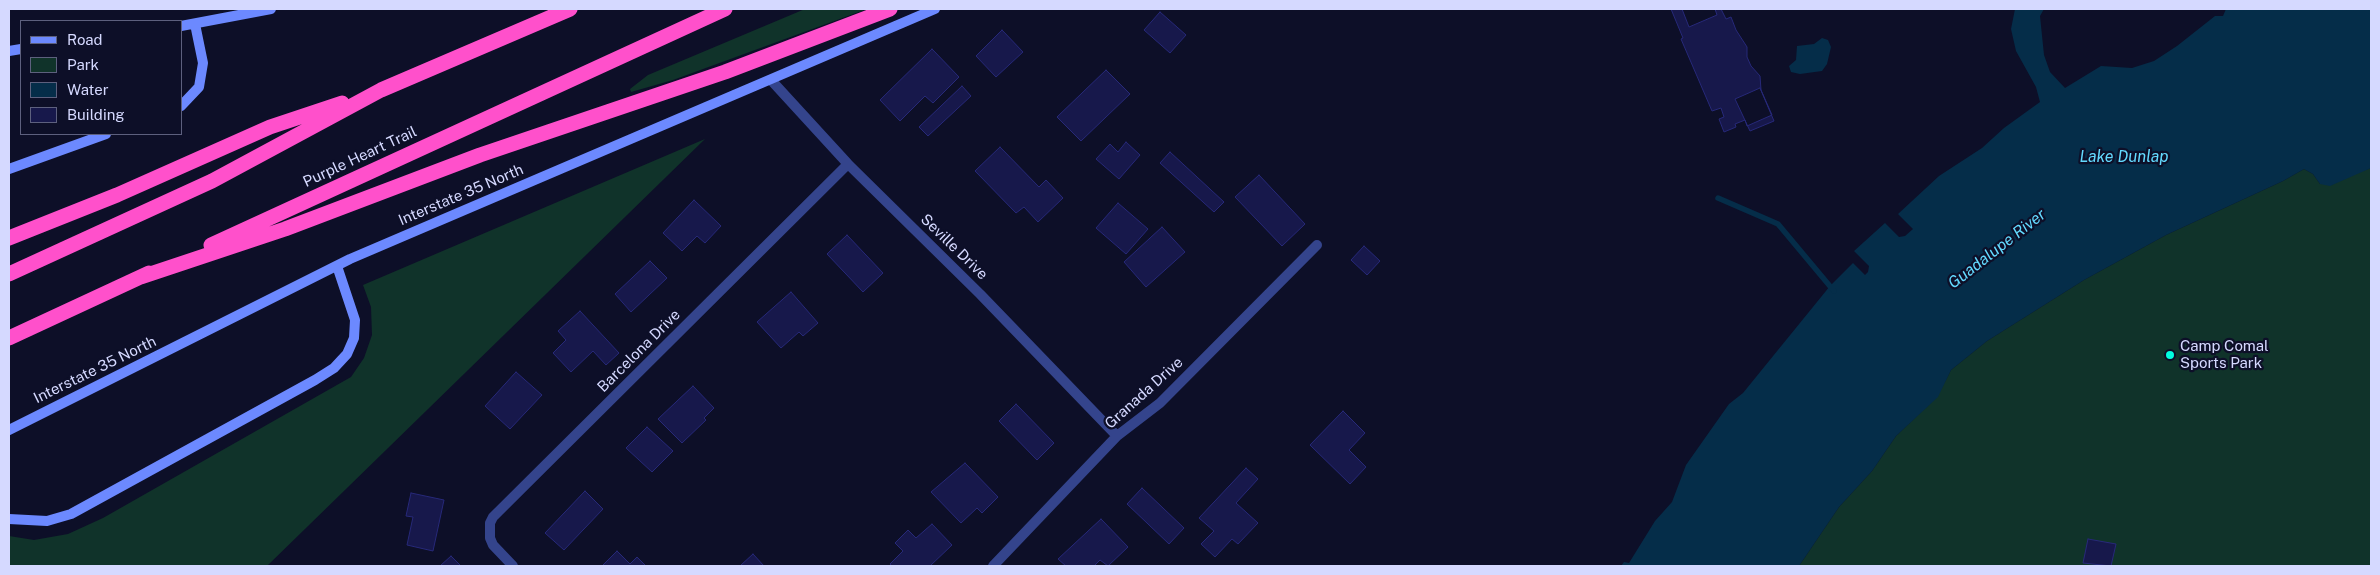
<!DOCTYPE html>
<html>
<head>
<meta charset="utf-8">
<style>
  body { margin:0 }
  #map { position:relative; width:2380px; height:575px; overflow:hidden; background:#0d0f28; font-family:"Public Sans",sans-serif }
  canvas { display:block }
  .frame { position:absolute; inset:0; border:10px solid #d5d9ff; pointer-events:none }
  .legend { position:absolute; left:20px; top:20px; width:162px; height:115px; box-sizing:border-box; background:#0d0f28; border:1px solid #5d607e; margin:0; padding:6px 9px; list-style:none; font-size:15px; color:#d5d9ff }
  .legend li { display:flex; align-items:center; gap:10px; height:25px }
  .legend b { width:25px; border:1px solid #5d607e }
</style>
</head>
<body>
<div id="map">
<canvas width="2380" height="575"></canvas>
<div class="frame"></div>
<ul class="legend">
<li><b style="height:6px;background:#6c89ff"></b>Road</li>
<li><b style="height:14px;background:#10332a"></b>Park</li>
<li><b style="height:14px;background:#052d49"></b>Water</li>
<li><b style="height:14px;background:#17184b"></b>Building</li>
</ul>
</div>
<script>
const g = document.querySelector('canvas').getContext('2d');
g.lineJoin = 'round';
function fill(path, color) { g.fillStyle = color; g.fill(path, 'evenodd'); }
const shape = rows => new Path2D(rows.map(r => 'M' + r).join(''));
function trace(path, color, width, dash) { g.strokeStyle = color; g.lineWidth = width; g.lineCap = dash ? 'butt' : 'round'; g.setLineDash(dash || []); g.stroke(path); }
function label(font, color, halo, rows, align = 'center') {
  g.font = font + ' "Public Sans",sans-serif'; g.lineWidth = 4.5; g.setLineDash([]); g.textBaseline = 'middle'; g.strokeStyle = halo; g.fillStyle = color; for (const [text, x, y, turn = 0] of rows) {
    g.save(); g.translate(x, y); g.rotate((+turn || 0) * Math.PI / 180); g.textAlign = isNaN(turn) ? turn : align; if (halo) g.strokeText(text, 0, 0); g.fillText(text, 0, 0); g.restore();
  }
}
const green = shape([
  [805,9,867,9,673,80,631,92,630,89,648,75],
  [705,139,267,566,9,566,9,536,34,540,68,534,103,518,351,377,364,358,372,335,371,307,363,285],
  [2371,168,2371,566,1799,566,1839,507,1872,471,1896,436,1937,397,1951,370,1987,341,2084,280,2166,235,2283,181,2304,169,2313,174,2320,184]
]);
const water = shape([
  [2015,9,2044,9,2040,16,2044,55,2050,72,2065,88,2101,66,2132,68,2154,61,2177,46,2215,16,2223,16,2226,9,2371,9,2371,168,2330,186,2320,184,2313,174,2304,169,2283,181,2166,235,2084,280,1987,341,1951,370,1938,397,1896,436,1872,471,1839,507,1799,566,1621,566,1624,562,1629,563,1655,521,1672,502,1686,465,1729,404,1743,393,1830,286,1853,263,1865,275,1868,272,1869,266,1854,251,1885,223,1899,237,1905,236,1913,229,1898,214,1939,176,1982,148,2004,128,2040,102,2036,87,2016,51,2011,29],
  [1822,38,1828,40,1831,47,1827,64,1822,71,1800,74,1791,72,1789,66,1796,60,1797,46,1814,44]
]);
const stream = shape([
  [1718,198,1778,224,1834,291]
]);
const building = shape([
  [1671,9,1721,9,1726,19,1731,17,1736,30,1747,47,1747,57,1751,66,1760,76,1761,90,1772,115,1747,126,1745,120,1735,124,1736,127,1724,132,1719,119,1724,117,1721,108,1712,111,1681,39,1683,38,1671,9],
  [1682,9,1715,9,1717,15,1689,27,1682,9],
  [1160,12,1186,35,1170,53,1144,30,1160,12],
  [1002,30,1023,52,996,77,976,56,1002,30],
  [932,49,959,77,933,103,925,96,900,121,880,100,932,49],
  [1106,70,1130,94,1081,141,1057,117,1106,70],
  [962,86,971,96,928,136,919,127,962,86],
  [1760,88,1774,121,1750,131,1735,99,1760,88],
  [1126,142,1140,155,1119,179,1096,159,1110,144,1118,152,1126,142],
  [1000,147,1039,187,1046,180,1063,198,1038,222,1024,207,1016,213,975,171,1000,147],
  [1170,152,1224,202,1214,212,1160,163,1170,152],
  [1259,175,1305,224,1282,246,1235,197,1259,175],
  [694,200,721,226,705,243,697,236,682,251,663,233,694,200],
  [1118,203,1148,229,1126,254,1096,228,1118,203],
  [1162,227,1185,252,1146,287,1124,262,1162,227],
  [847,235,883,273,863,292,827,254,847,235],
  [1364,246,1380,261,1367,275,1351,260,1364,246],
  [650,261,667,278,631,312,615,294,650,261],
  [791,292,818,323,803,336,799,332,781,348,757,322,791,292],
  [580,311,619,353,606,365,593,351,571,372,553,353,566,340,558,331,580,311],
  [516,372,542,395,510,429,485,406,516,372],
  [693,386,714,408,704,418,706,420,682,443,658,419,693,386],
  [1016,404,1054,443,1037,460,999,421,1016,404],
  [1343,411,1365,433,1349,450,1366,467,1350,484,1310,445,1343,411],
  [647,427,673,451,652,472,626,448,647,427],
  [965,463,998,497,982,513,977,508,961,523,931,492,965,463],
  [1246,468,1258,479,1236,503,1258,523,1238,544,1232,539,1215,557,1201,544,1214,531,1199,518,1246,468],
  [1142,488,1184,528,1169,544,1127,504,1142,488],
  [585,491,603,509,564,550,545,533,585,491],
  [411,493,444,500,433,551,407,545,413,517,406,516,411,493],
  [1101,519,1128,547,1108,566,1100,560,1094,566,1066,566,1058,559,1101,519],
  [932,524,952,545,930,566,892,566,890,564,903,551,895,543,908,530,916,538,932,524],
  [2088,539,2116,544,2111,566,2083,563,2088,539],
  [617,551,630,564,637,557,646,566,602,566,617,551],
  [753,554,764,566,740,566,753,554],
  [451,556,461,566,440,566,451,556]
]);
const street = shape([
  [771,80,848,164,980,294,1117,436],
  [513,566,493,545,490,538,490,523,493,517,848,164],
  [993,566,1117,436,1160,403,1317,245]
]);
const secondary = shape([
  [181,26,271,9],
  [9,51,21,49],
  [181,106,199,87,203,63,195,24],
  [9,169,106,134],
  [9,430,350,259,935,9],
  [9,519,47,521,71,514,315,380,334,368,347,354,354,338,355,320,337,266]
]);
const highway = shape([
  [9,238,117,195,270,127,342,103],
  [211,245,725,9],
  [9,274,212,181,381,90,570,9],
  [141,277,285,229,480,155,725,72,890,9],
  [9,338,149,273]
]);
const markers = [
  [2170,355,5,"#01ffe0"]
];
const streetNames = [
  ["Purple Heart Trail",360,157,-25],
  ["Interstate 35 North",461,195,-23],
  ["Seville Drive",954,247,44],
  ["Barcelona Drive",639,351,-45],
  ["Interstate 35 North",95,370,-26],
  ["Granada Drive",1144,393,-42]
];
const poiNames = [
  ["Camp Comal",2180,346],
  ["Sports Park",2180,363]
];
const waterNames = [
  ["Lake Dunlap",2124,157],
  ["Guadalupe River",1997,249,-38]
];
fill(green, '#10332a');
fill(water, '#052d49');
trace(stream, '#052d49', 5.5);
fill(building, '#17184b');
trace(building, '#272979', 1);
trace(street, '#34448c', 10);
trace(secondary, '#6c89ff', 10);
trace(highway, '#ff50cb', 15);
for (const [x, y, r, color] of markers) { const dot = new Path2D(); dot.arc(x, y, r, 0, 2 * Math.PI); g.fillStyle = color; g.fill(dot); trace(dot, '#0d0f28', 2); }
label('15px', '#d5d9ff', '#0d0f28', streetNames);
label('15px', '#d5d9ff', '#0d0f28', poiNames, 'left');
label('italic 16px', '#63daff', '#0d0f28', waterNames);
</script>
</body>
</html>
